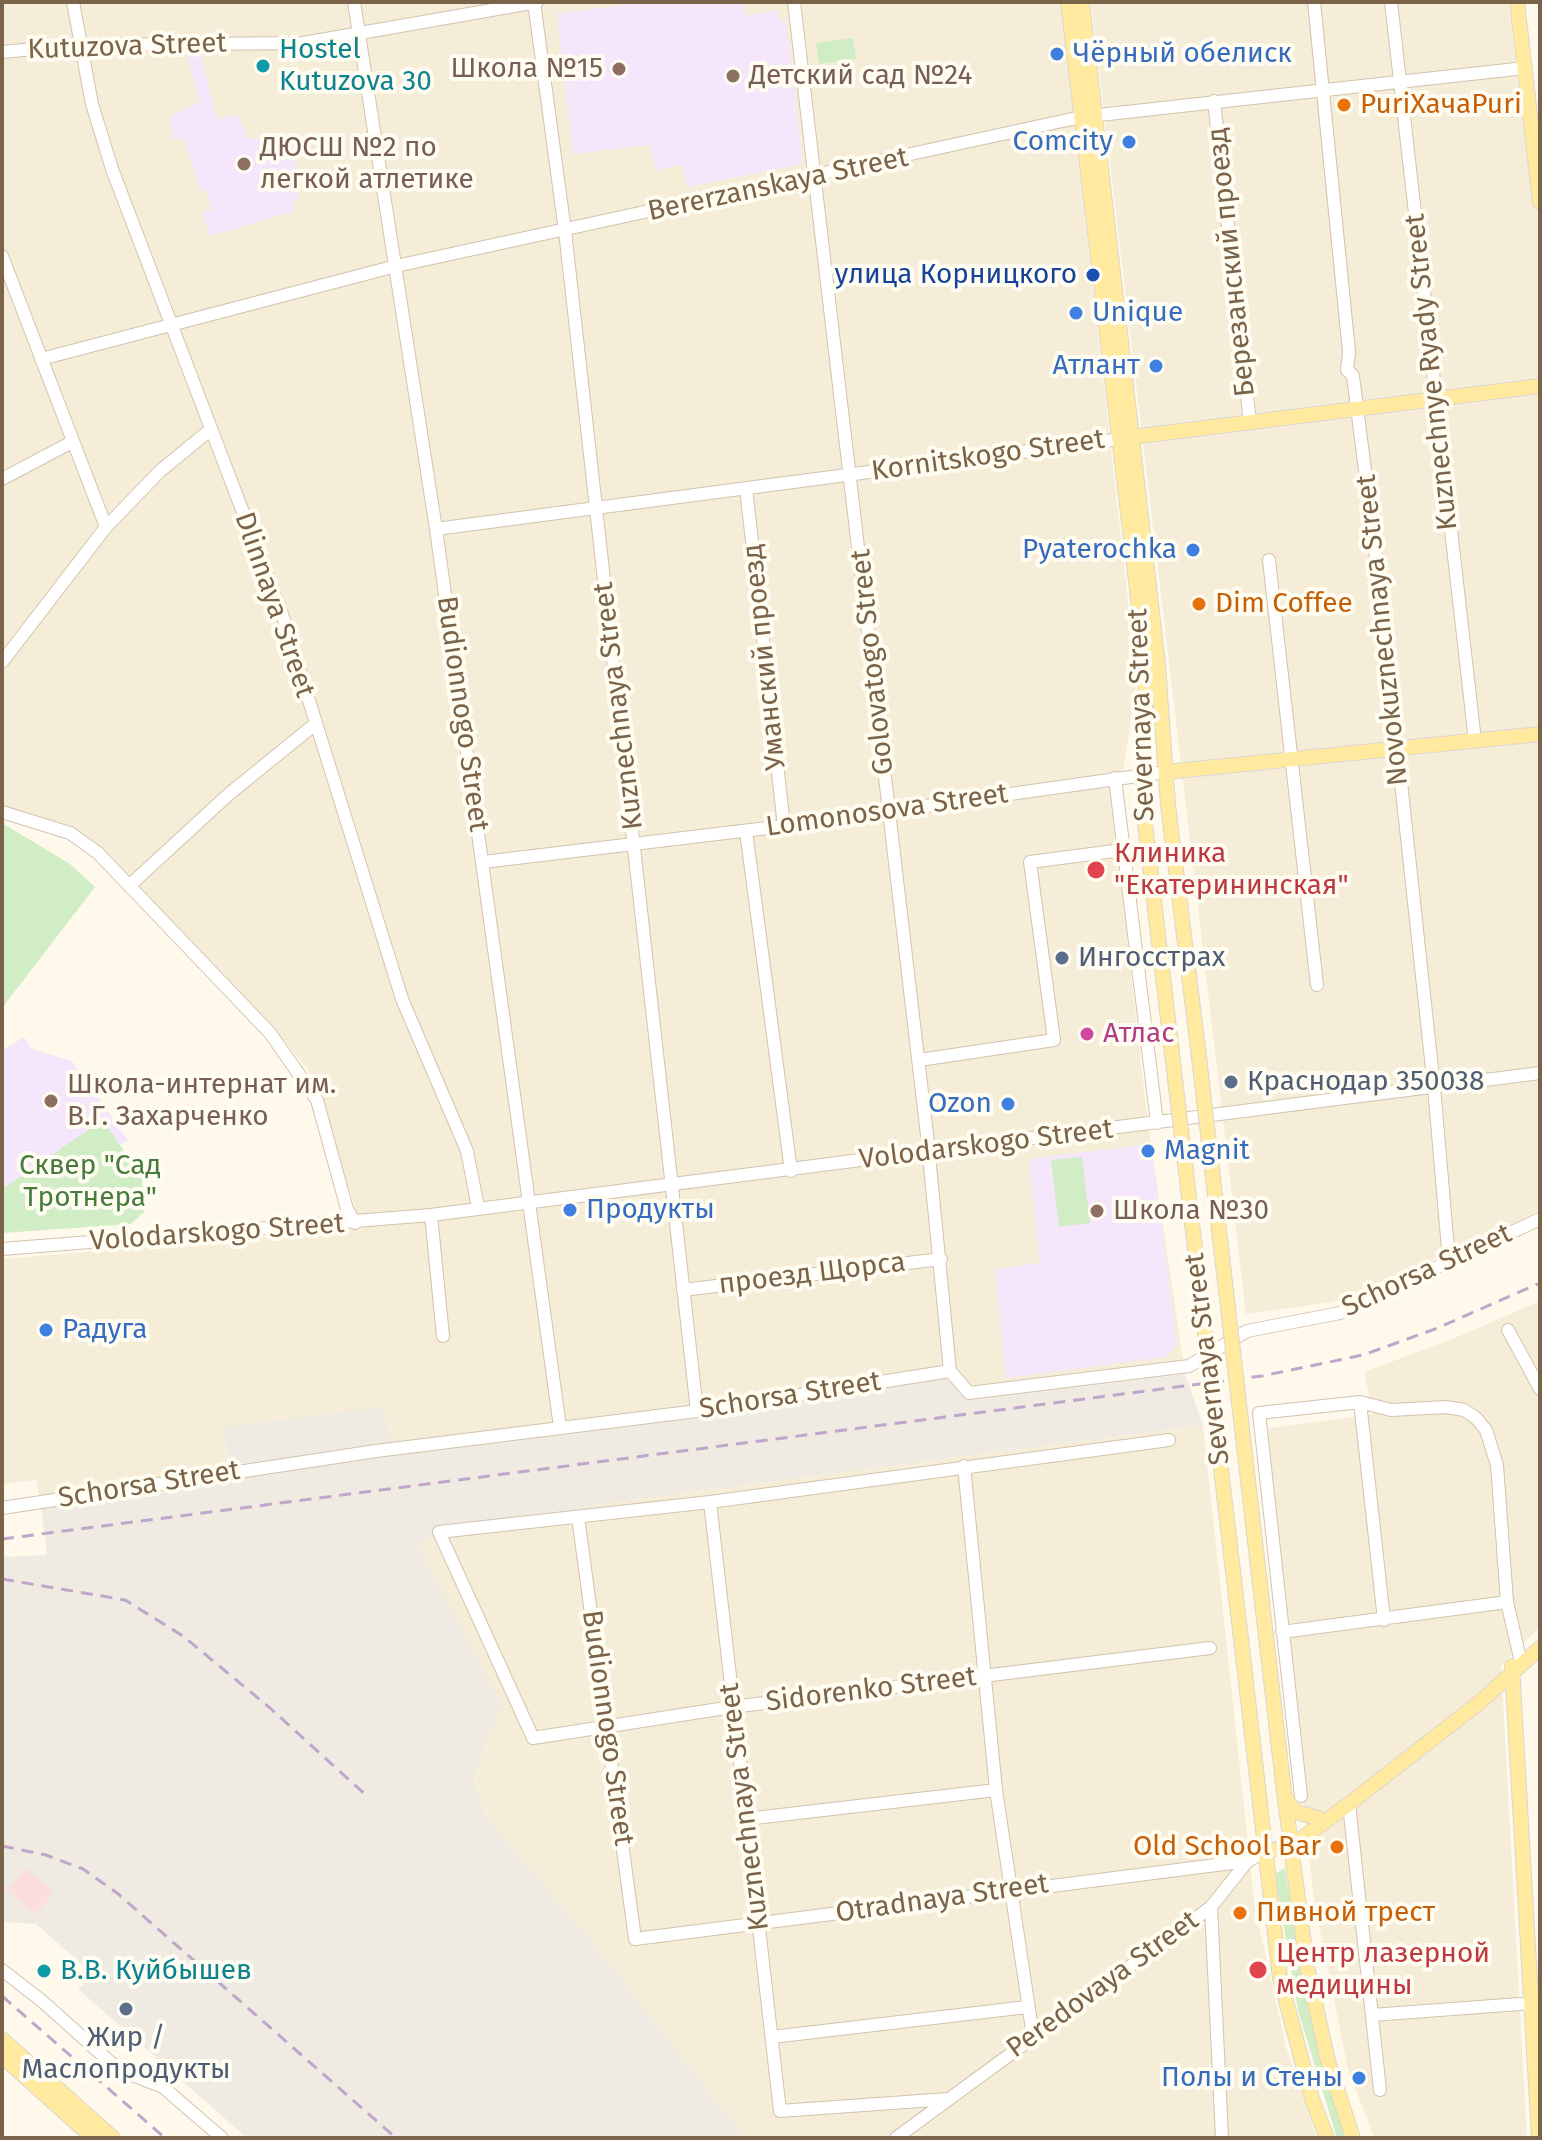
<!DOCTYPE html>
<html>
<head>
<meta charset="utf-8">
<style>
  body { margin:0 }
  #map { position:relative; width:1542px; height:2140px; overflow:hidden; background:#fef9ea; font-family:"Fira Sans",sans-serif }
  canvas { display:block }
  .frame { position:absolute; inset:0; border:4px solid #7b634a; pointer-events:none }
</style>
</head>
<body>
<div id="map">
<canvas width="1542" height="2140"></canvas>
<div class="frame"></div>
</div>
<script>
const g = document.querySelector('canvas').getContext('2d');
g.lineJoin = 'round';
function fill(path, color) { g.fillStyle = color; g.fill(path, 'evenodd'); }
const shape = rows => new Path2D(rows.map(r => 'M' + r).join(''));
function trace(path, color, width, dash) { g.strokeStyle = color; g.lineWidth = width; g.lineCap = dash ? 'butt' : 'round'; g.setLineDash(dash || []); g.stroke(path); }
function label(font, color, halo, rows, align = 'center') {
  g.font = font + ' "Fira Sans",sans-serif'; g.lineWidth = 8; g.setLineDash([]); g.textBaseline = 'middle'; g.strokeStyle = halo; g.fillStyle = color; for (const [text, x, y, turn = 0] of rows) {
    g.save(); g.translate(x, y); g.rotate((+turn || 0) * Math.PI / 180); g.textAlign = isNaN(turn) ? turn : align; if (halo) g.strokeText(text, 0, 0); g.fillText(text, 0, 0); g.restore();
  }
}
const residential = shape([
  [2,2,1061,2,1137,681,1123,772,1110,785,1147,1116,1185,1374,969,1401,946,1369,393,1444,382,1408,224,1428,229,1478,41,1507,36,1480,2,1484,2,1259,362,1229,314,1078,278,1032,95,844,69,825,2,806],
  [1091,2,1508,2,1524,133,1540,132,1540,1210,1499,1233,1332,1302,1246,1314],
  [1540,1301,1540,1627,1501,1665,1527,2138,1374,2138,1348,2069,1314,1900,1264,1429,1373,1414,1364,1372,1455,1338],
  [1203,1425,1255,1909,1286,2047,1317,2138,750,2138,741,2133,602,1954,486,1816,474,1783,487,1739,501,1706,416,1543,427,1538,582,1520,583,1506]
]);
const industrial = shape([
  [947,1369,969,1401,1185,1374,1203,1425,584,1506,582,1521,427,1538,417,1543,502,1706,487,1739,474,1782,486,1816,602,1954,741,2133,750,2138,247,2138,78,1989,93,1974,36,1924,2,1922,2,1557,47,1555,41,1507,229,1478,224,1427,382,1407,393,1444]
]);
const education = shape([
  [645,2,743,2,746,16,778,10,779,21,786,21,803,164,687,187,682,165,656,170,649,145,573,154,557,14],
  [186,51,200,51,217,119,238,115,248,139,293,135,298,200,293,202,294,211,210,236,202,212,212,210,206,189,200,190,184,138,174,140,170,116,200,102],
  [24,1037,32,1049,72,1061,128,1140,2,1219,2,1051],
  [1151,1144,1177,1345,1165,1357,1006,1378,995,1269,1040,1263,1029,1159]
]);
const medical = shape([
  [26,1868,54,1893,35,1915,7,1890]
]);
const green = shape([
  [853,38,856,59,819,64,816,43],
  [2,823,70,864,95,887,2,1008],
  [103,1120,142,1178,144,1212,131,1224,2,1233,2,1189],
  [1082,1157,1090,1223,1059,1227,1051,1160],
  [1285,1868,1308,2007,1325,2072,1348,2138,1337,2138,1298,2010,1275,1874]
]);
const minor = shape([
  [73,2,92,104,112,169,283,617,402,999,467,1151,478,1207],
  [354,2,436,529,560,1427],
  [534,2,565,231,697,1411],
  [794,2,927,1135,950,1371],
  [1314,2,1349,352,1347,370,1353,376,1380,588,1434,1087,1449,1261],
  [1391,2,1475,741],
  [2,52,79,45,303,43,537,2],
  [1214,101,1250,423],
  [2,256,106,527],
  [41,359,396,266,1081,117,1525,68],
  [2,479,72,442],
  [746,488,784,826],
  [436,529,1120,439],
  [1269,560,1317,985],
  [2,662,106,527,160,471,210,430],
  [1115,778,1157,1123],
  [2,812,70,833,98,853,270,1033,317,1100,347,1209,355,1223],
  [746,831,791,1171],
  [483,862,784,826,1166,772],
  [129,886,229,794,314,725],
  [919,1060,1054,1040,1030,862,1122,850],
  [431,1215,443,1336],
  [2,1249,431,1215,1540,1073],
  [683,1290,941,1259],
  [1508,1330,1540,1389],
  [950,1371,969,1393,1189,1366,1247,1331,1340,1313,1540,1219],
  [1360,1402,1384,1620],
  [1169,1440,710,1502,439,1532,533,1738,732,1707,1210,1648],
  [964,1466,996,1790,1033,2036],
  [710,1502,780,2111,948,2099],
  [2,1508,376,1451,697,1411,950,1371],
  [578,1517,635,1939,1248,1861,1265,1851],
  [1282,1632,1507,1602],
  [1301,1796,1259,1413,1360,1402,1391,1410,1446,1407,1464,1410,1476,1418,1486,1430,1497,1465,1507,1602,1520,1658],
  [1349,1804,1380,2090],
  [746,1819,996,1790],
  [1211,1907,1222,2138],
  [2,1970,42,2001,119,2070,163,2087,222,2138],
  [1372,2015,1533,2003],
  [772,2037,1027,2007],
  [896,2138,1211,1907,1250,1858]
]);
const major = shape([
  [1068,2,1146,667,1143,807],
  [1082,2,1158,665,1168,805,1199,1057],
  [1517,2,1540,202],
  [1124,438,1540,386],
  [1166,772,1540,734],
  [1241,1639,1280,1978,1312,2099,1327,2138],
  [1512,1666,1539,2138],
  [1284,1792,1307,1967,1328,2061,1353,2138],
  [1287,1800,1296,1812,1318,1818],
  [1265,1851,1290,1847,1349,1804,1480,1702,1540,1648],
  [2,2039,113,2138],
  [2,2056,93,2138]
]);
const rail = shape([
  [2,1539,1262,1376,1363,1355,1435,1329,1540,1283],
  [2,1579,125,1600,183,1636,270,1708,368,1797],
  [2,1846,46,1855,83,1869,117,1893,396,2138],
  [2,1996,165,2138]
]);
const majorBridge = shape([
  [1143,807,1241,1639],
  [1199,1057,1284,1792]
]);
const markers = [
  [1057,54,8,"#3f7fe0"],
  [263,66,8,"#0f9aa8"],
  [619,69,8,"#8d6e63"],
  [733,76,8,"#8d6e63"],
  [1344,105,8,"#e8710a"],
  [1129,142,8,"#3f7fe0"],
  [244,164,8,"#8d6e63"],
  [1093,275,8,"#1a4fb4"],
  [1076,313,8,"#3f7fe0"],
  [1156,366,8,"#3f7fe0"],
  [1193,550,8,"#3f7fe0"],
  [1199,604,8,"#e8710a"],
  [1096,870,10,"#e0444e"],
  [1062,958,8,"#5c6f8a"],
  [1087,1034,8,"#d1479c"],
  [1231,1082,8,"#5c6f8a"],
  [51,1101,8,"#8d6e63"],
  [1008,1104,8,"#3f7fe0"],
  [1148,1151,8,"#3f7fe0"],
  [570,1210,8,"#3f7fe0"],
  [1097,1211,8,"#8d6e63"],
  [46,1330,8,"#3f7fe0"],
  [1337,1847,8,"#e8710a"],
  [1240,1913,8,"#e8710a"],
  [1258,1970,10,"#e0444e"],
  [44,1971,8,"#0f9aa8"],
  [126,2009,8,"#5c6f8a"],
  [1359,2078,8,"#3f7fe0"]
];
const streetNames = [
  ["Kutuzova Street",127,47,-2],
  ["Bererzanskaya Street",778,185,-12],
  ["Березанский проезд",1232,262,-96],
  ["Kuznechnye Ryady Street",1432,372,-96],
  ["Kornitskogo Street",988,456,-8],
  ["Dlinnaya Street",274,605,71],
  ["Novokuznechnaya Street",1383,630,-96],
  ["Уманский проезд",765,657,-96],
  ["Golovatogo Street",873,662,-96],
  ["Kuznechnaya Street",619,706,-97],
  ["Budionnogo Street",462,714,82],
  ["Severnaya Street",1142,715,-92],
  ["Lomonosova Street",887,811,-8],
  ["Volodarskogo Street",986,1145,-7],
  ["Volodarskogo Street",217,1233,-4],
  ["Schorsa Street",1427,1271,-25],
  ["проезд Щорса",812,1274,-7],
  ["Severnaya Street",1208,1359,-97],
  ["Schorsa Street",790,1396,-9],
  ["Schorsa Street",149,1485,-9],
  ["Sidorenko Street",871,1690,-7],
  ["Budionnogo Street",607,1728,82],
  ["Kuznechnaya Street",745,1807,-97],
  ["Otradnaya Street",942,1899,-8],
  ["Peredovaya Street",1103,1985,-36]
];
const cultureNames = [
  ["Hostel",279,50],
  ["Kutuzova 30",279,82],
  ["В.В. Куйбышев",60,1971]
];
const shopNames = [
  ["Чёрный обелиск",1073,54],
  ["Comcity",1113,142,"right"],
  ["Unique",1092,313],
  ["Атлант",1140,366,"right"],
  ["Pyaterochka",1177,550,"right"],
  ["Ozon",992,1104,"right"],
  ["Magnit",1164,1151],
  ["Продукты",586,1210],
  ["Радуга",62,1330],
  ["Полы и Стены",1343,2078,"right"]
];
const educationNames = [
  ["Школа №15",603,69,"right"],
  ["Детский сад №24",749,76],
  ["ДЮСШ №2 по",260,148],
  ["легкой атлетике",260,180],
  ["Школа-интернат им.",67,1085],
  ["В.Г. Захарченко",67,1117],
  ["Школа №30",1113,1211]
];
const foodNames = [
  ["PuriХачаPuri",1360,105],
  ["Dim Coffee",1215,604],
  ["Old School Bar",1321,1847,"right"],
  ["Пивной трест",1256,1913]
];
const transitNames = [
  ["улица Корницкого",1077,275]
];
const healthNames = [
  ["Клиника",1114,854],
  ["\"Екатерининская\"",1114,886],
  ["Центр лазерной",1276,1954],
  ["медицины",1276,1986]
];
const serviceNames = [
  ["Ингосстрах",1078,958],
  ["Краснодар 350038",1247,1082],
  ["Жир /",126,2038,"center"],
  ["Маслопродукты",126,2070,"center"]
];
const hotelNames = [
  ["Атлас",1103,1034]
];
const parkNames = [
  ["Сквер \"Сад",90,1166],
  ["Тротнера\"",90,1198]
];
fill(residential, '#f6edd8');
fill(industrial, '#efebe3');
fill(education, '#f6e6fb');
fill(medical, '#fcdedc');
fill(green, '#d0edc6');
trace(minor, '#d2c3ae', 14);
trace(major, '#ddd6d0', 16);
trace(minor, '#fff', 12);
trace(major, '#ffeaa0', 14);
trace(rail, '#bfa6ca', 3, [12, 8]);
trace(majorBridge, '#ddd6d0', 16, []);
trace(majorBridge, '#ffeaa0', 14);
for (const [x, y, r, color] of markers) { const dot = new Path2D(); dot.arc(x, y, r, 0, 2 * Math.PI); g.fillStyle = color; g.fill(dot); trace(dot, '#fffcf2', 3); }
label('28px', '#7b634a', '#fffcf2', streetNames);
label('28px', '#0d838f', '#fffcf2', cultureNames, 'left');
label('28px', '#366cbe', '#fffcf2', shopNames, 'left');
label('28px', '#785e54', '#fffcf2', educationNames, 'left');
label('28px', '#c56008', '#fffcf2', foodNames, 'left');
label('28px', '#164399', '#fffcf2', transitNames, 'right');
label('28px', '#be3a42', '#fffcf2', healthNames, 'left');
label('28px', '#4e5e75', '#fffcf2', serviceNames, 'left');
label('28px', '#b23c85', '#fffcf2', hotelNames, 'left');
label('28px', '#477b3e', '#fffcf2', parkNames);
</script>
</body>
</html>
